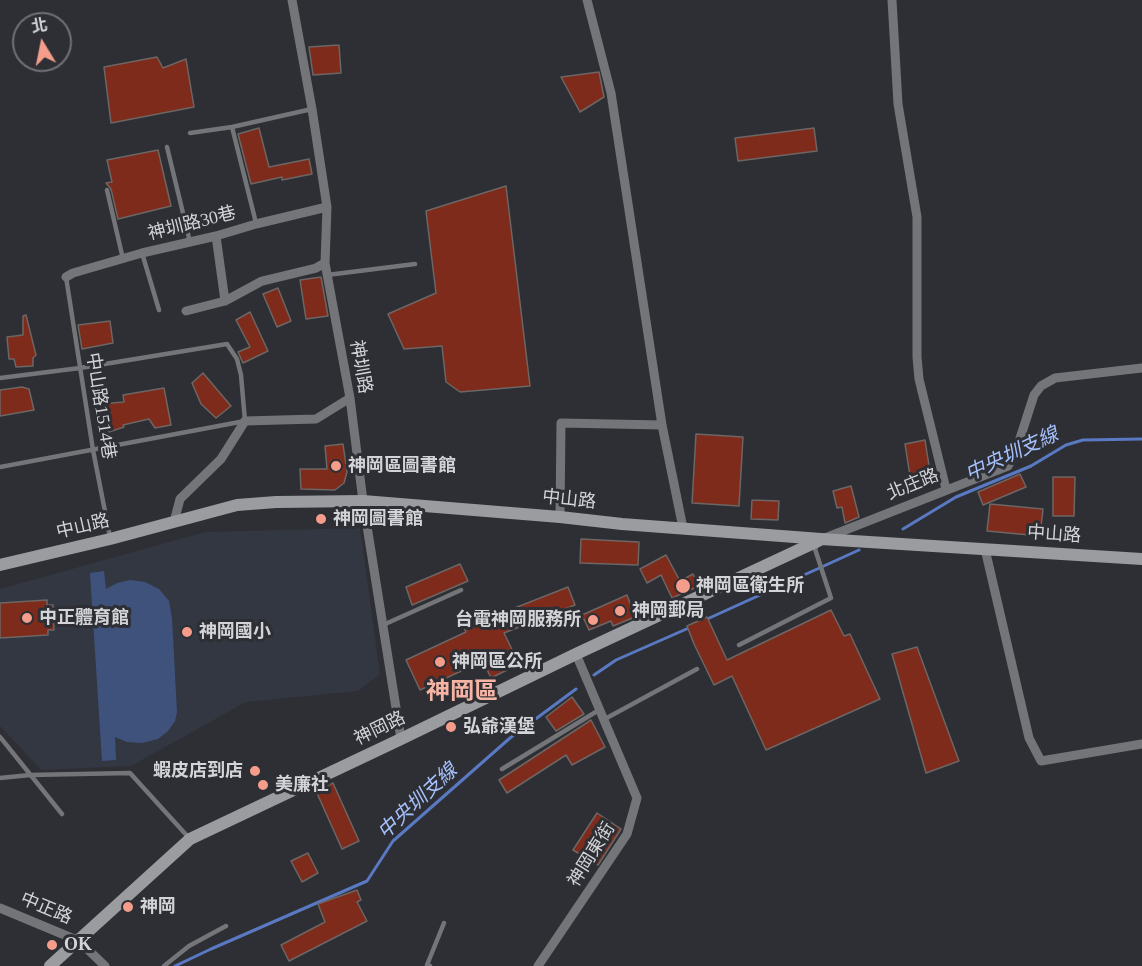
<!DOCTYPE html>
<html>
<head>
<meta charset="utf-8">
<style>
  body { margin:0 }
  #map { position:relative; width:1142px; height:966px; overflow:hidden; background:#2d2f34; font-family:"Times New Roman","Noto Sans TC",serif }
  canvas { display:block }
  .north { position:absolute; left:12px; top:12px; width:60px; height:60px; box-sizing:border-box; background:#2d2f34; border:2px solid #6f7176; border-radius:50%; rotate:350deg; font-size:16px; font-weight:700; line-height:24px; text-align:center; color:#d3d4d8 }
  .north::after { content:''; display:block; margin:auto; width:21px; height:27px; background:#f49d8b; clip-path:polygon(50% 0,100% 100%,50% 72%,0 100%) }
</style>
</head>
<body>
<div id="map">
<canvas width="1142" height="966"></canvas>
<div class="north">北</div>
</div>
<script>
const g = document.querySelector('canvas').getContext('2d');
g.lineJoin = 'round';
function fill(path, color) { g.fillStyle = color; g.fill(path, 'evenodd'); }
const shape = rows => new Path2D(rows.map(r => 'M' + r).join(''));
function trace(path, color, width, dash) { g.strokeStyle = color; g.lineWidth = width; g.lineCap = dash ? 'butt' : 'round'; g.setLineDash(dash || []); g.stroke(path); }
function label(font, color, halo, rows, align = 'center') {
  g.font = font + ' "Times New Roman","Noto Sans TC",serif'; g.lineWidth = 6; g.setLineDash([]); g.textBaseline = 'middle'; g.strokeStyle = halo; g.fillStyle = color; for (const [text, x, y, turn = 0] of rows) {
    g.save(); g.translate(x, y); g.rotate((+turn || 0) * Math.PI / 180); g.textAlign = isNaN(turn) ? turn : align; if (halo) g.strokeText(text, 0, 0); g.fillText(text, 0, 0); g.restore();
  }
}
const built = shape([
  [360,528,380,674,358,691,246,702,131,766,41,770,0,726,0,589,205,532]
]);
const green = shape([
  [104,571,106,589,117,583,130,580,145,582,159,589,169,601,172,618,177,712,175,721,168,731,158,739,142,743,127,742,115,737,116,760,102,761,90,573]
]);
const stream = shape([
  [903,529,956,497,1031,466,1066,445,1083,440,1142,439],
  [705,620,859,550],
  [594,675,616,660,691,627],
  [175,966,211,949,367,881,393,841,510,738,576,689]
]);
const building = shape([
  [339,45,341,73,313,75,309,47,339,45],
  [157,57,163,68,186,59,194,107,111,123,104,67,157,57],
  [599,72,604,97,580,112,561,77,599,72],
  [259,128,269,167,309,159,312,174,282,180,282,177,251,184,238,134,259,128],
  [814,128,817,151,738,161,735,138,814,128],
  [158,150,171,206,118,219,111,189,106,183,112,182,107,160,158,150],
  [506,186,530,386,460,392,446,382,442,346,404,349,388,314,436,293,426,211,506,186],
  [321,277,328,316,306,319,300,280,321,277],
  [278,288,291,321,277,327,263,294,278,288],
  [250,312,268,351,243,363,238,352,250,347,236,320,250,312],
  [26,315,36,355,33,358,33,366,16,367,14,359,9,359,7,337,23,335,23,316,26,315],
  [110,321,113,343,82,349,78,325,110,321],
  [203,373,231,406,216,418,201,404,192,383,203,373],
  [22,387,29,389,34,410,0,416,0,390,22,387],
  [164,388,171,425,155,428,149,419,123,425,124,427,109,432,103,426,100,404,124,402,123,395,164,388],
  [696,434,743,437,739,506,692,503,696,434],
  [925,440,930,472,910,476,905,444,925,440],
  [343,444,347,472,344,483,335,490,301,489,300,469,327,469,325,446,343,444],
  [1020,474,1026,487,983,505,978,492,1020,474],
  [1053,477,1075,477,1074,516,1053,516,1053,477],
  [851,486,859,517,845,523,842,507,837,508,833,491,851,486],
  [752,500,779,501,778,520,751,519,752,500],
  [990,504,1043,509,1040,536,987,531,990,504],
  [581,539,639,542,638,565,580,563,581,539],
  [666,555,680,581,693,574,699,586,672,598,661,575,647,583,640,569,666,555],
  [460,564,468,581,412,605,406,587,460,564],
  [568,587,575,605,504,633,519,664,491,678,483,661,420,690,406,660,466,632,464,628,568,587],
  [627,595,635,617,613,626,611,621,589,630,582,615,627,595],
  [47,600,47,605,53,605,54,630,48,630,48,635,0,638,0,603,47,600],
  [831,610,844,636,850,634,880,699,766,750,732,676,714,685,694,644,687,626,707,617,727,660,831,610],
  [917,647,959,761,926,773,892,654,917,647],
  [572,697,584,714,556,731,546,717,572,697],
  [591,720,605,747,572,765,566,755,507,793,499,780,591,720],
  [333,783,359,841,342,849,316,791,333,783],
  [597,813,621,829,598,865,573,850,597,813],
  [308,853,318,873,302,882,291,861,308,853],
  [357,890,361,900,357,902,367,921,289,961,281,945,325,922,318,904,357,890]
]);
const lane = shape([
  [232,127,256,223],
  [190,133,232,127,312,109],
  [167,147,190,242],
  [107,190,123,259],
  [142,253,159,310],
  [327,275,415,264],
  [66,277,93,450,110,537],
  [0,378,80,368,227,344,237,359,241,375,245,421,0,467],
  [383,625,461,590],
  [739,645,831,598,815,549,817,545],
  [603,720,697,669],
  [0,737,62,814],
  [502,769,599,710],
  [0,778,30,775,130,773,190,839],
  [164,966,189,946,226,926],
  [430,966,427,965,444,923]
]);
const street = shape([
  [292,0,312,109,327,207,325,263,350,398,363,501,401,739],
  [587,0,611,93,662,425,683,528],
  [892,0,898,104,917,217,917,357,919,379,946,489],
  [66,277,73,273,142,253,216,236,256,224,327,207],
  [225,301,262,281,316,268,325,263],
  [186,311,225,301,216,236],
  [560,517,561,423,662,425],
  [174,522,180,499,221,459,245,421,316,419,350,398],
  [825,538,1008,466,1015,454,1034,395,1041,386,1055,378,1142,368],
  [985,549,1029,738,1041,761,1142,744],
  [0,908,79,941,105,966],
  [538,966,627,834,637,798,576,654]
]);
const secondary = shape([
  [0,565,110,539,237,505,276,502,363,501,560,517,622,524,821,539,1142,559],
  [50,966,190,839,401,739,576,654,820,540]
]);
const markers = [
  [336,466,6,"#f49d8b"],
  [321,519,6,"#f49d8b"],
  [683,586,8,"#f49d8b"],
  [620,611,6,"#f49d8b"],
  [27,618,6,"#f49d8b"],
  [593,620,6,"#f49d8b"],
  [187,632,6,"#f49d8b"],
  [440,662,6,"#f49d8b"],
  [451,727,6,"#f49d8b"],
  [255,771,6,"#f49d8b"],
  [263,785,6,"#f49d8b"],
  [128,907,6,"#f49d8b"],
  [52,945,6,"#f49d8b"]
];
const streetNames = [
  ["神圳路30巷",192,224,-14],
  ["神圳路",360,367,80],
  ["中山路1514巷",100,406,81],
  ["北庄路",913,485,-22],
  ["中山路",569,500,6],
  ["中山路",83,527,-13],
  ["中山路",1054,535,4],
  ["神岡路",380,729,-26],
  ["神岡東街",592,855,-58],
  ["中正路",46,909,23]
];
const poiNames = [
  ["神岡區圖書館",348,466],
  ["神岡圖書館",333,519],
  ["神岡區衛生所",696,586],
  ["神岡郵局",632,611],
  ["中正體育館",39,618],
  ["台電神岡服務所",581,620,"right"],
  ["神岡國小",199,632],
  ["神岡區公所",452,662],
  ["弘爺漢堡",463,727],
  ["蝦皮店到店",243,771,"right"],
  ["美廉社",275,785],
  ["神岡",140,907],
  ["OK",64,945]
];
const waterNames = [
  ["中央圳支線",1012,455,-25],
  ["中央圳支線",418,802,-43]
];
const districtNames = [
  ["神岡區",462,693]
];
fill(built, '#323742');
fill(green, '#3f527c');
trace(stream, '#5a79c3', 3);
fill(building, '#7e2b1b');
trace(building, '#6d6664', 1.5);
trace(lane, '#747578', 4.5);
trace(street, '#747578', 9);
trace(secondary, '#9b9ca0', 12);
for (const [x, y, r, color] of markers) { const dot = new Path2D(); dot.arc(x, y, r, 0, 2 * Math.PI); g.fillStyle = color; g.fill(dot); trace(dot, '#2d2f34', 2); }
label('18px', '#d3d4d8', '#2d2f34', streetNames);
label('bold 18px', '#d3d4d8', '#2d2f34', poiNames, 'left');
label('italic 20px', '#a5c0fc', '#2d2f34', waterNames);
label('bold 24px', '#f6b4a5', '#2d2f34', districtNames);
</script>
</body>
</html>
